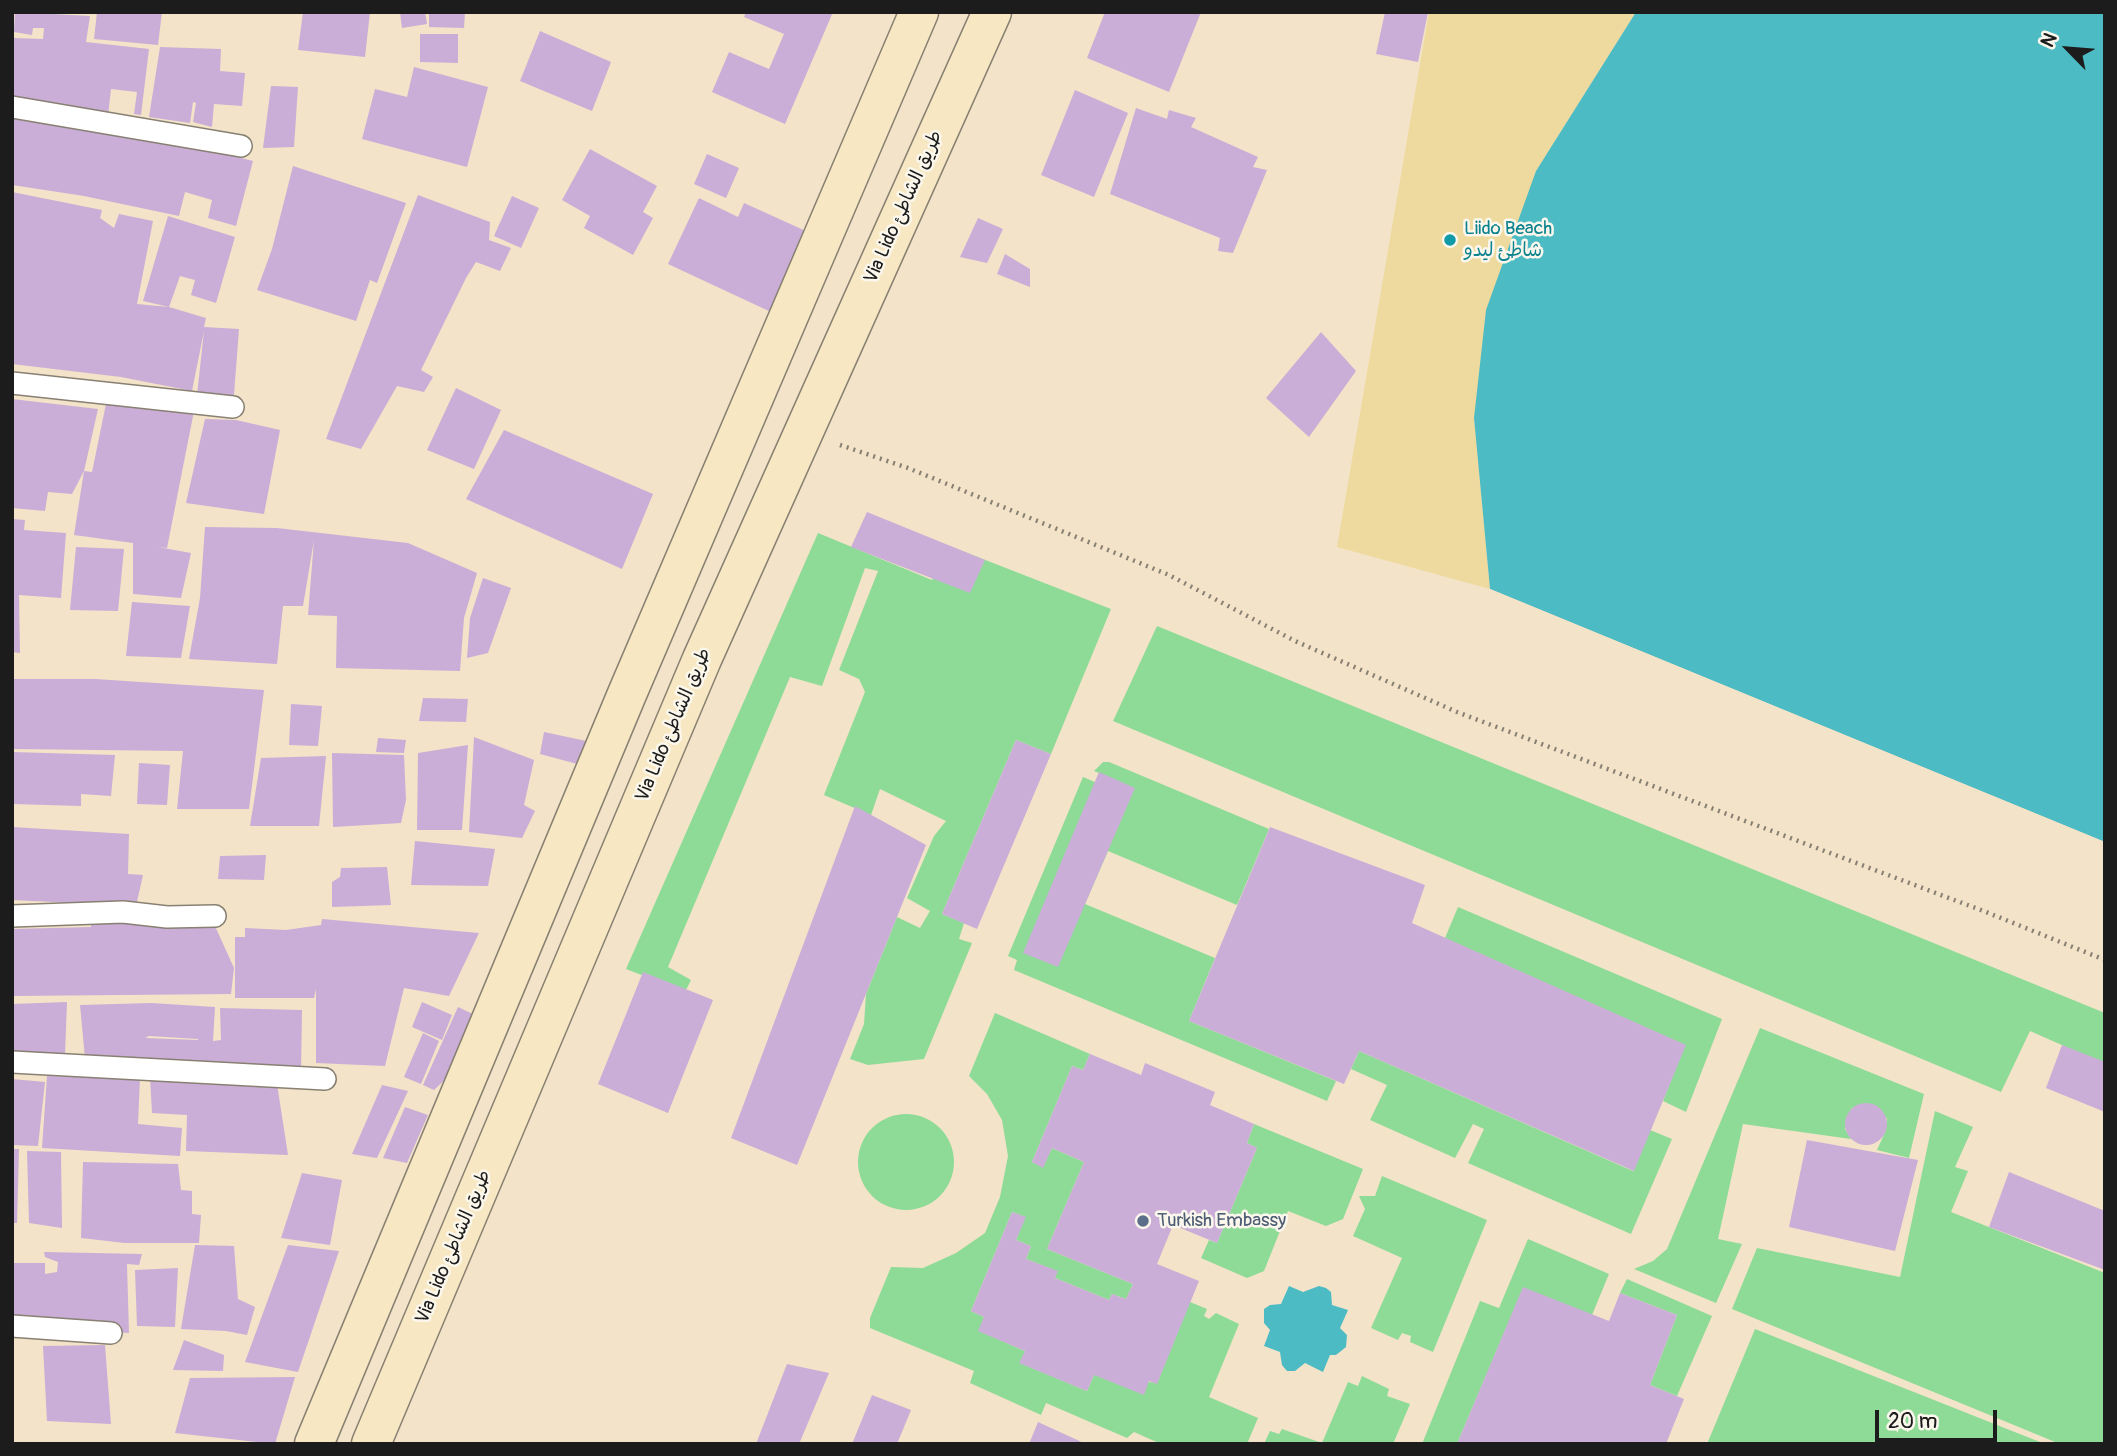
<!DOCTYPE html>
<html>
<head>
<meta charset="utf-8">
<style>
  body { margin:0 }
  #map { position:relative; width:2117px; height:1456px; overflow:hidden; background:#f3e3c8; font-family:Pangolin,sans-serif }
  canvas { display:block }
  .frame { position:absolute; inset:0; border:14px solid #1c1c1c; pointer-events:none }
  .north { position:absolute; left:2033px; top:14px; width:70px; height:70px; -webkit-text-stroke:5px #fbf7ec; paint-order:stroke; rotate:295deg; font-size:19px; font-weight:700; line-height:28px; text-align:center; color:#1c1c1c }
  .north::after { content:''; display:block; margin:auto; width:24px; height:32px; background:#1c1c1c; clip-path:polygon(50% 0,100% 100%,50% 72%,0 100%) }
  .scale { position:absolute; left:1875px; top:1410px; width:122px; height:32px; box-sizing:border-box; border:4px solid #1c1c1c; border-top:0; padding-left:9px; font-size:21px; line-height:24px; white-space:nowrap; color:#1c1c1c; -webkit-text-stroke:5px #fbf7ec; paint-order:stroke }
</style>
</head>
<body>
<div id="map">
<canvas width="2117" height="1456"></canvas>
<div class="frame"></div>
<div class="north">N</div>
<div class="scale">20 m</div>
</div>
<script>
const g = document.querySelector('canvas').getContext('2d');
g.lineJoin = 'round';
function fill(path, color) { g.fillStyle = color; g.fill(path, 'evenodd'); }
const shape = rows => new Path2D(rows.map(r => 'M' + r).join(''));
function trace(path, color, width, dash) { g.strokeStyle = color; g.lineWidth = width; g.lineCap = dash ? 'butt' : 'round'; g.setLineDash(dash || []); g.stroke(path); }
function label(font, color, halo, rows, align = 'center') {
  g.font = font + ' Pangolin,"Playpen Sans Arabic",sans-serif'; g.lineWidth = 5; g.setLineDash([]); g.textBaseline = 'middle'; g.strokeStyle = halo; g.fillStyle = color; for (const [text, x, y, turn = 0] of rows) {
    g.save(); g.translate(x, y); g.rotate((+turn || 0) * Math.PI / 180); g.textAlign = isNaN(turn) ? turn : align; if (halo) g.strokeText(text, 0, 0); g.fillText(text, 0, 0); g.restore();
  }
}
const green = shape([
  [818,533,932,580,947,545,1111,609,1051,754,1016,740,942,914,964,923,959,939,972,943,924,1059,868,1065,850,1059,864,1024,866,994,897,917,920,928,930,911,907,898,934,836,946,821,880,789,871,815,824,795,865,692,859,679,839,670,878,571,865,568,822,686,790,677,668,967,691,980,685,992,626,969],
  [1157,626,2105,1013,2105,1064,2030,1031,2001,1092,1113,721],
  [1103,762,1109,762,1269,829,1237,905,1108,851,1085,904,1215,958,1189,1021,1336,1081,1327,1101,1014,970,1017,960,1008,956,1083,777,1095,782,1099,773,1094,771],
  [1458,907,1722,1019,1686,1112,1663,1101,1685,1045,1445,938],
  [995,1013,1090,1054,1083,1070,1072,1066,1032,1162,1043,1167,1052,1148,1084,1162,1047,1249,1133,1284,1126,1299,1112,1294,1109,1300,1055,1278,1057,1271,1026,1259,1031,1246,1016,1240,1025,1217,1012,1212,971,1311,984,1317,979,1331,1025,1351,1020,1363,1087,1391,1094,1375,1157,1383,1190,1302,1207,1309,1204,1316,1209,1319,1216,1313,1239,1324,1209,1397,1258,1418,1247,1444,1161,1444,1134,1432,1127,1438,1046,1403,1041,1415,970,1383,974,1371,870,1328,870,1318,891,1267,923,1268,956,1253,985,1233,1000,1197,1008,1156,1002,1120,987,1094,969,1076],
  [1760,1028,1924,1094,1909,1158,1877,1150,1886,1130,1887,1119,1881,1110,1872,1104,1861,1104,1851,1109,1845,1129,1851,1139,1743,1124,1718,1239,1742,1244,1716,1303,1634,1269,1653,1261,1667,1249],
  [1359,1051,1633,1171,1650,1130,1672,1139,1631,1234,1468,1163,1484,1129,1473,1124,1455,1158,1370,1120,1387,1085,1351,1069],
  [1935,1111,1973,1127,1955,1167,1968,1171,1951,1212,2105,1273,2105,1444,2060,1444,1732,1309,1757,1248,1900,1277],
  '858 1162a48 48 0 1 1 96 0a48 48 0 1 1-96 0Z',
  [1254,1124,1363,1169,1343,1219,1326,1226,1288,1211,1264,1271,1247,1278,1201,1258,1209,1240,1217,1243,1257,1148,1247,1143],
  [1382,1176,1487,1220,1433,1352,1410,1342,1411,1336,1402,1333,1398,1340,1371,1328,1402,1258,1353,1236,1365,1209,1359,1196,1375,1196],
  [1528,1239,1609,1274,1592,1315,1523,1288,1457,1444,1422,1444,1480,1301,1499,1308],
  [1627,1279,1712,1316,1677,1396,1650,1385,1677,1315,1620,1293],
  [1755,1329,2045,1444,1707,1444],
  [1362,1376,1389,1389,1387,1396,1410,1404,1393,1444,1264,1444,1270,1431,1279,1434,1282,1429,1322,1443,1348,1382,1358,1386]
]);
const sand = shape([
  [1429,12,1636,12,1536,171,1474,418,1490,589,1337,547]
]);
const water = shape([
  [1636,12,2105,12,2105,842,1490,589,1474,418,1486,310,1536,171],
  [1289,1286,1303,1292,1319,1286,1326,1288,1331,1292,1332,1305,1348,1310,1340,1328,1347,1335,1346,1347,1336,1355,1330,1355,1323,1372,1305,1363,1295,1371,1287,1371,1282,1365,1280,1352,1264,1346,1270,1330,1264,1323,1264,1309,1270,1305,1281,1304]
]);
const pier = shape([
  [1490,589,2105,842,2105,845,1489,593]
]);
const building = shape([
  [15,12,90,16,86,42,149,49,141,115,134,114,137,92,111,89,108,116,12,106,12,38,43,39,44,28,33,28,32,35,14,32],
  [97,12,162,12,158,45,94,39],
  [303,12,370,12,365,57,298,50],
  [400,12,425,12,427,24,402,28],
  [429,12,465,12,464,28,429,27],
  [746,12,833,12,785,124,712,92,729,52,769,69,784,34,744,17],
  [1105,12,1201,12,1169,92,1087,58],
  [1385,12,1428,12,1418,62,1376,54],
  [540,31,611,62,592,111,520,81],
  [420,34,458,34,458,63,420,62],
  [160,47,221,49,220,71,245,73,242,106,214,104,212,127,193,122,196,103,193,102,190,123,149,117],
  [414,67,488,87,467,167,362,139,375,89,407,97],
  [271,86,298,87,294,147,263,148],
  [1075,90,1128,113,1094,197,1041,175],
  [1136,108,1167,119,1169,110,1196,118,1191,127,1258,157,1253,167,1267,170,1233,253,1218,251,1220,238,1110,194],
  [12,113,147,134,253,161,236,226,208,218,212,200,185,192,179,216,84,196,12,185],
  [590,149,657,186,643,212,653,218,633,255,584,228,590,216,562,200],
  [707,154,739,168,726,198,694,184],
  [293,166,406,203,377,283,370,280,356,321,257,290,272,249],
  [12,192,102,210,100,218,114,228,119,214,153,221,137,304,169,307,143,301,168,216,235,237,216,303,191,295,195,280,180,276,169,307,206,318,204,327,239,329,233,408,196,404,204,331,192,391,121,377,12,364],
  [418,195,490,222,489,240,511,248,500,271,476,262,466,278,421,370,433,377,424,392,397,386,361,449,326,439],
  [512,196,539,208,521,248,494,236],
  [699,198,738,217,744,203,808,232,771,312,668,264],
  [978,218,1003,229,987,263,960,257],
  [1005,254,1030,269,1030,287,997,274],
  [1321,332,1356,371,1309,437,1266,398],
  [456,388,501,410,474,469,427,450],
  [12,399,98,409,84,471,92,472,107,399,194,411,167,548,158,547,191,553,181,598,133,594,133,543,74,535,84,471,72,494,48,492,45,511,12,508],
  [205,419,236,420,280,430,264,514,186,503],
  [504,430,653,494,622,569,466,499],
  [867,512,985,560,970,593,851,547],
  [12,519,25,520,24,530,66,533,61,598,19,595,20,653,12,652],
  [205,527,277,528,408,543,477,573,464,618,460,671,336,668,337,616,308,615,314,540,303,606,283,606,277,664,189,659,200,598],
  [76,547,124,549,118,611,70,610],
  [483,578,511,588,488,653,467,658,470,618],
  [132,602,190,606,181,658,126,656],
  [12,679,95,679,264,690,249,809,177,809,183,751,12,749],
  [423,698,468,699,466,722,419,721],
  [291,704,322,706,318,746,289,745],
  [544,732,591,742,581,765,540,754],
  [474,737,534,760,524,805,535,811,522,838,469,832],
  [378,738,406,740,404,753,376,752],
  [1016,740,1051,754,977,929,942,914],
  [468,745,462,830,417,830,418,753],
  [12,752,115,755,111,796,81,794,81,806,12,804],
  [332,753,404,755,406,800,401,823,333,827],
  [326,756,319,826,250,826,261,758],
  [139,763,170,765,167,805,137,804],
  [1099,772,1135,788,1058,967,1023,953],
  [855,806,926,845,797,1165,731,1138],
  [12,827,129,834,128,874,143,875,136,906,12,900],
  [1270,827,1425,885,1412,923,1686,1045,1634,1171,1359,1051,1344,1084,1189,1021],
  [415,841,495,849,488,886,411,885],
  [266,855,264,880,218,879,220,856],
  [387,867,391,905,332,907,332,882,340,877,341,868],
  [91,919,215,926,234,968,231,994,12,996,12,929,91,927],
  [322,919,479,933,449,996,404,988,385,1066,316,1063,316,989,314,998,235,998,235,937,245,937,245,928,286,930,321,925],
  [643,972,713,1000,668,1113,598,1084],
  [67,1002,65,1054,12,1054,12,1004],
  [422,1002,452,1015,442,1040,412,1027],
  [151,1003,215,1007,213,1041,221,1040,220,1008,302,1010,301,1071,86,1069,80,1005],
  [149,1036,198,1039,198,1040,145,1038],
  [458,1007,477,1016,452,1073,434,1090,423,1085],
  [423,1033,439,1041,421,1084,404,1077],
  [2062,1045,2105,1062,2105,1112,2046,1088],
  [1090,1054,1141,1075,1145,1063,1215,1092,1210,1105,1254,1124,1247,1143,1257,1148,1217,1243,1173,1225,1157,1264,1199,1281,1157,1384,1149,1381,1144,1395,1094,1375,1087,1391,1019,1363,1025,1351,978,1331,984,1317,971,1311,1012,1212,1026,1217,1016,1240,1031,1246,1026,1259,1058,1271,1055,1278,1109,1300,1112,1294,1126,1299,1133,1284,1047,1249,1084,1162,1052,1148,1043,1168,1032,1162,1072,1066,1083,1070],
  [47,1076,140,1078,138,1124,182,1128,180,1156,42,1148],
  [150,1077,277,1084,288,1155,186,1151,187,1115,152,1113],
  [12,1079,45,1082,38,1146,12,1145],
  [382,1085,408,1091,377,1158,352,1154],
  '1845 1124a21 21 0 1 1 42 0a21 21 0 1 1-42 0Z',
  [405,1107,428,1115,407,1163,383,1158],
  [1807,1140,1918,1160,1895,1251,1789,1227],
  [12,1149,19,1149,17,1223,12,1223],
  [27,1151,61,1152,62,1228,29,1223],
  [83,1162,178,1164,181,1190,192,1191,192,1214,201,1215,199,1243,125,1243,81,1238],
  [2009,1172,2105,1211,2105,1270,1989,1227],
  [302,1173,342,1180,330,1245,281,1238],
  [195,1245,234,1246,238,1299,255,1307,247,1335,226,1331,181,1329],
  [288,1245,339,1251,298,1372,245,1362],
  [44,1252,142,1254,139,1265,127,1264,129,1333,12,1328,12,1263,45,1263,45,1274,57,1272,58,1262,45,1257],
  [178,1268,175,1327,137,1326,135,1270],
  [1523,1287,1609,1321,1620,1293,1677,1315,1650,1385,1684,1399,1666,1444,1457,1444],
  [184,1340,224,1355,223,1371,173,1370],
  [105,1345,111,1424,47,1421,43,1346],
  [787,1364,829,1373,799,1444,756,1444],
  [295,1377,275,1444,175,1433,190,1378],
  [872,1395,911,1410,897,1444,852,1444],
  [1038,1422,1086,1444,1029,1444]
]);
const path = shape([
  [840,445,908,468,1169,575,1295,641,1457,712,1986,912,2105,960]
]);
const service = shape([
  [12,107,241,146],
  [12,383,233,407],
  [12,916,123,912,167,917,215,916],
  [12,1062,325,1079],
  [12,1326,111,1333]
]);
const secondary = shape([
  [314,1444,627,694,919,12],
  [371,1444,702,659,992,12]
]);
const markers = [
  [1450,240,7,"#0f9aa8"],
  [1143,1221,7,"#5c6f8a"]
];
const streetNames = [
  ["Via Lido طريق الشاطئ",904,207,-66],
  ["Via Lido طريق الشاطئ",674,725,-67],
  ["Via Lido طريق الشاطئ",454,1247,-67]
];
const cultureNames = [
  ["Liido Beach",1464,229],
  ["شاطئ ليدو",1464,251]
];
const serviceNames = [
  ["Turkish Embassy",1157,1221]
];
fill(green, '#8edb98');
fill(sand, '#eeda9e');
fill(water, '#4cbbc4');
fill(pier, '#f3e3c8');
fill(building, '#caaed7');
trace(service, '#888072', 24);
trace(secondary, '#888072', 41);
trace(path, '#888072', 4.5, [2, 5]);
trace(service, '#fff', 21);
trace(secondary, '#f7e8c3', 38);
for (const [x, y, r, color] of markers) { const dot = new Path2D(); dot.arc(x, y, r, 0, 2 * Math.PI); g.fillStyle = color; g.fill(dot); trace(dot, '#fbf7ec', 2.5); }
label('19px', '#1c1c1c', '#fbf7ec', streetNames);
label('19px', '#0d838f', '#fbf7ec', cultureNames, 'left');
label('19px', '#4e5e75', '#fbf7ec', serviceNames, 'left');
</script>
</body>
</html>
